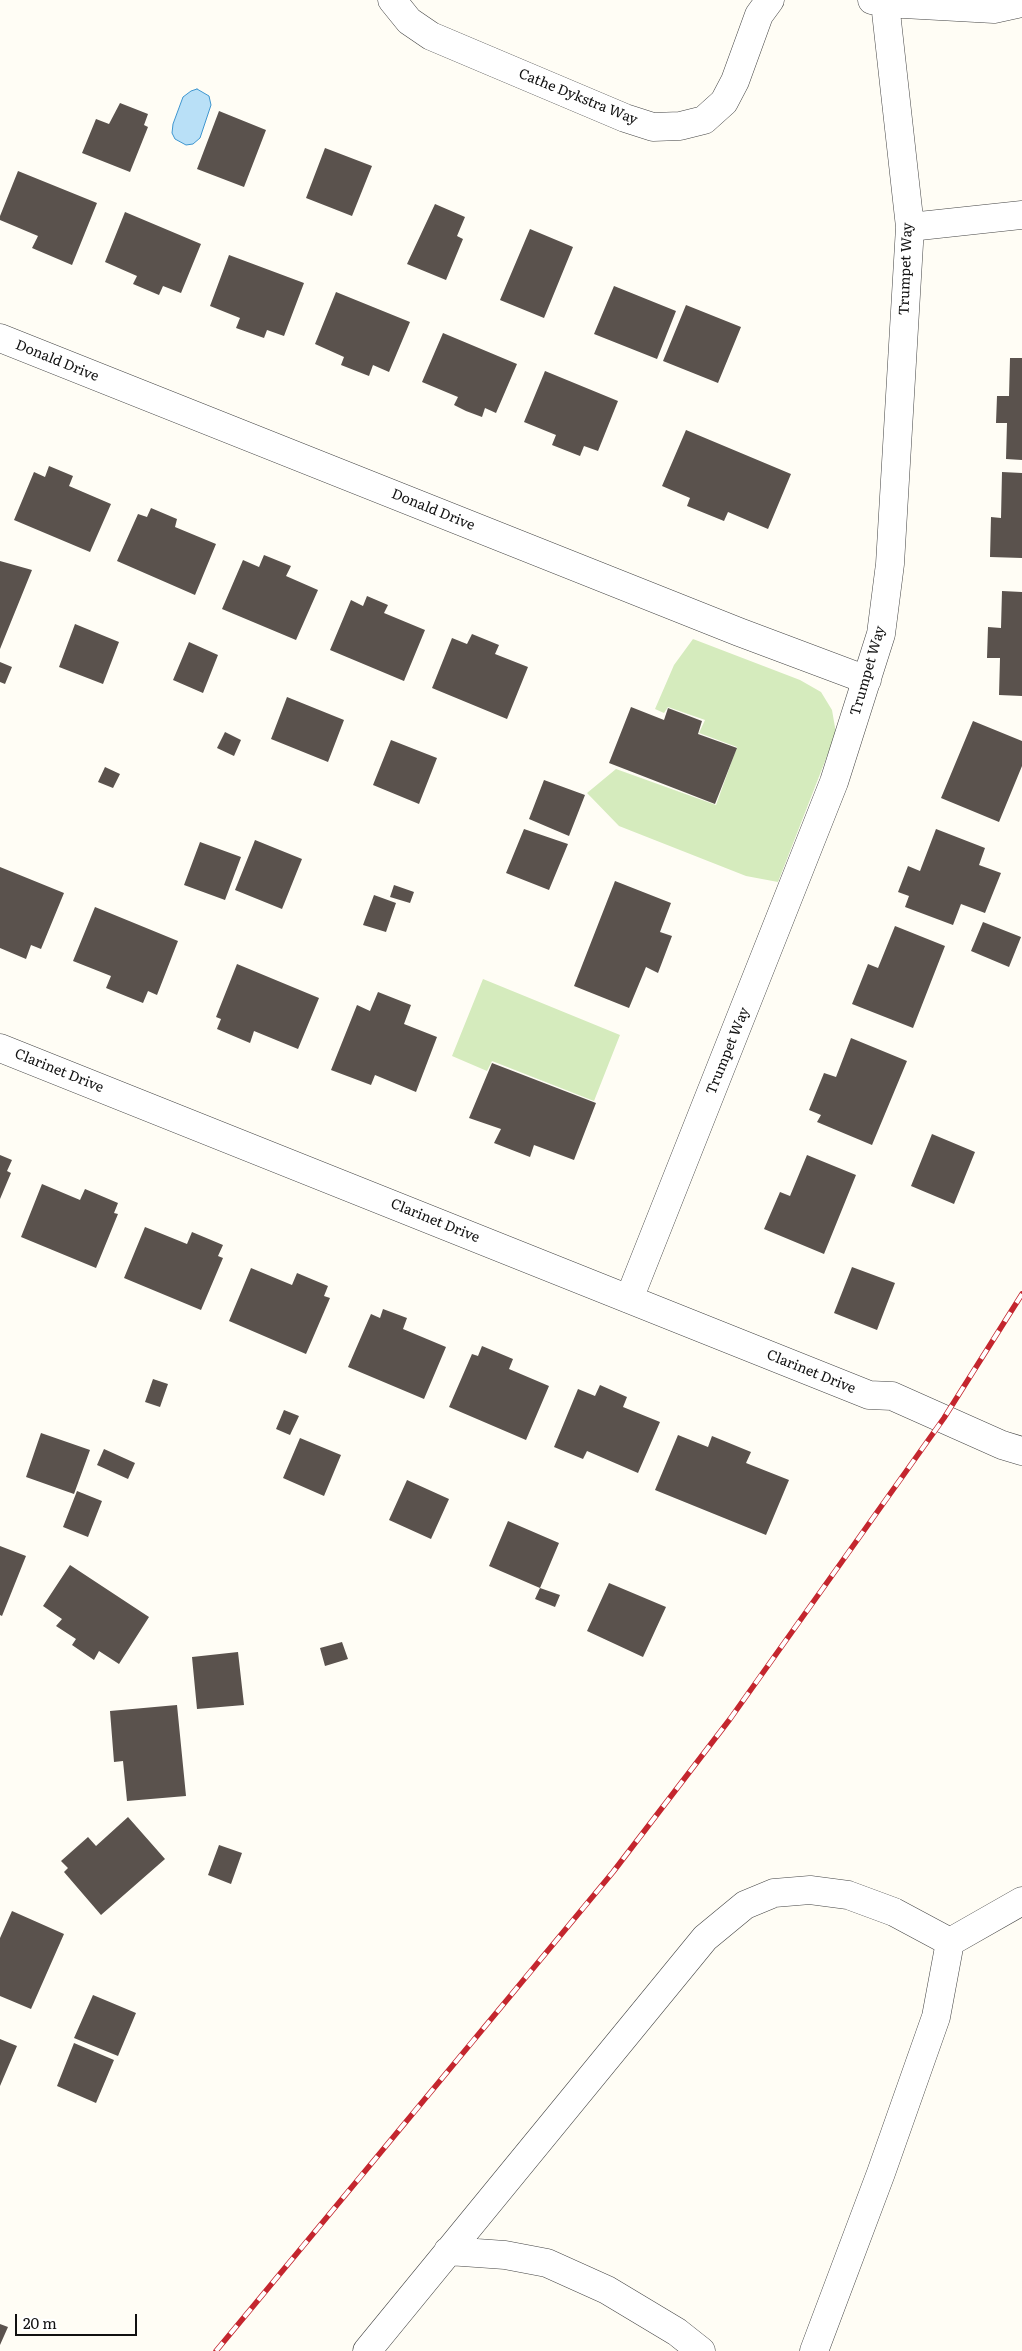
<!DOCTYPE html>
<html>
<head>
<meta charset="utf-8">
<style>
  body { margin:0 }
  #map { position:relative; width:1022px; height:2351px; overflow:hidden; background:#fffdf5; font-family:Literata,serif }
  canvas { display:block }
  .scale { position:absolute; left:15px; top:2314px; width:122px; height:22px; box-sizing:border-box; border:2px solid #111; border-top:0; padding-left:6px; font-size:15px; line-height:18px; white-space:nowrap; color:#111; -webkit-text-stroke:4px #fff; paint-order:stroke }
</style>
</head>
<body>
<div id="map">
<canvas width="1022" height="2351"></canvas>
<div class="scale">20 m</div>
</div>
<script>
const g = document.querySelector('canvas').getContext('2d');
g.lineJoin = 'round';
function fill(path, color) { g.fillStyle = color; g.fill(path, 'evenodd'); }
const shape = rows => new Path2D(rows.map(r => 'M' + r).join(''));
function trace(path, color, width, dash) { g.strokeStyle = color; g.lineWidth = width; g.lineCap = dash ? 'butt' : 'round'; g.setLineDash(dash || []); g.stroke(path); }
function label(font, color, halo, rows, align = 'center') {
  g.font = font + ' Literata,serif'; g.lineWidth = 5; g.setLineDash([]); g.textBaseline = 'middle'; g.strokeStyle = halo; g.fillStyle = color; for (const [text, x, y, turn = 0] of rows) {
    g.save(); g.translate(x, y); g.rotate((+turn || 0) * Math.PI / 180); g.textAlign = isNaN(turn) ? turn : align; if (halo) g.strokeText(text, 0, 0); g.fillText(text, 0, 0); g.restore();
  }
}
const green = shape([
  [693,639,800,680,821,692,832,710,836,733,778,882,746,876,619,826,587,793,616,769,716,805,737,747,699,733,705,720,668,707,664,713,655,709,674,665],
  [483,979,620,1035,594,1101,492,1061,487,1071,452,1056]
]);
const water = shape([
  [197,89,209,96,211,105,200,138,193,144,186,145,175,139,172,133,173,124,183,97,191,91,197,89]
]);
const building = shape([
  [120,103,148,114,144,125,148,127,130,172,82,153,96,119,109,124],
  [219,111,266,130,244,187,197,169],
  [325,148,372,166,352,216,306,198],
  [18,171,97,203,72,265,32,248,38,236,0,220,0,216],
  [435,204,465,217,457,236,463,239,446,280,407,264],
  [125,212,201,244,181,293,163,286,159,295,133,284,137,276,105,262],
  [530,229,573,247,544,318,500,300],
  [229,255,304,283,284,336,267,330,264,338,236,328,240,318,210,306],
  [614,286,676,311,657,359,594,334],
  [336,292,410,322,389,372,373,365,369,376,341,365,344,357,315,344],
  [686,305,741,327,718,383,663,361],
  [443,333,517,364,496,413,485,408,482,417,466,411,454,405,458,397,422,382],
  [1010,358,1022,358,1022,460,1006,459,1007,423,996,423,997,396,1009,396],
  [545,371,618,401,598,451,584,446,580,456,552,445,556,435,524,422],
  [686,430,791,474,768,529,728,512,724,521,687,506,690,498,662,486],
  [49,466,73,476,69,486,111,504,90,552,14,520,34,472,45,477],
  [1002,472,1022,473,1022,558,990,557,991,517,1001,518],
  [151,508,177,519,175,527,216,544,195,595,117,561,138,514,147,517],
  [264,555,291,566,286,576,318,590,296,640,222,609,243,560,259,567],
  [0,561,32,570,0,649],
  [1002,591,1022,592,1022,696,999,695,1000,658,987,658,988,627,1001,628],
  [367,596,388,605,384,613,425,630,404,681,330,650,351,600,363,606],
  [75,624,119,642,103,684,59,667],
  [472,634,499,645,495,654,528,667,507,719,432,688,452,638,467,644],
  [189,642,218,655,203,693,173,680],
  [0,662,12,667,5,684,0,682],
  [287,697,344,720,328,762,271,739],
  [631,707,664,720,668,708,702,721,698,734,737,748,715,804,609,763],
  [973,721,1022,741,1022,766,999,822,941,798],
  [225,732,241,740,234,756,217,748],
  [391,740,437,758,419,804,373,785],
  [105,767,120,774,113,788,98,782],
  [544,780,585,795,569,836,529,819],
  [524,829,568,844,549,890,506,873],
  [936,829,985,848,979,865,1001,873,985,913,961,904,953,925,905,907,909,896,898,892,908,866,920,871],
  [255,840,302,859,282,909,235,890],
  [200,842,241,857,225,900,184,885],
  [0,867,64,893,41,949,31,945,26,959,0,948],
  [615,881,671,903,660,932,672,936,658,973,646,967,629,1008,574,986],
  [394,885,414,892,410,903,390,897],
  [374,895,396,903,386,932,363,925],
  [95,907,178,941,157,995,148,991,143,1003,106,988,111,976,73,961],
  [983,922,1021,937,1009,967,971,951],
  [895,926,945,946,913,1028,852,1004,868,964,878,968],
  [237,964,319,998,298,1049,254,1031,250,1043,217,1029,221,1019,216,1017],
  [378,992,411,1005,404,1024,437,1037,416,1092,375,1075,371,1085,331,1070,357,1005,370,1011],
  [851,1038,907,1061,872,1145,817,1122,821,1115,809,1110,824,1073,836,1077],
  [492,1063,596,1103,574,1160,534,1145,530,1157,494,1143,501,1129,469,1118],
  [932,1134,975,1152,954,1204,911,1186],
  [0,1155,12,1160,7,1171,11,1173,0,1199],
  [807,1155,856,1175,824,1254,764,1229,780,1192,790,1196],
  [42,1184,80,1200,85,1189,118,1203,114,1213,118,1214,96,1268,21,1237],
  [145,1227,187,1244,192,1232,223,1245,218,1256,223,1258,201,1310,124,1278],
  [852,1267,895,1283,877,1330,834,1313],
  [251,1268,292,1285,297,1273,328,1286,324,1296,330,1298,306,1354,229,1321],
  [383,1309,407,1318,403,1329,446,1347,424,1399,348,1367,371,1314,380,1318],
  [482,1346,513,1359,509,1369,549,1386,526,1440,449,1407,472,1354,478,1356],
  [153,1379,168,1384,160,1407,145,1402],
  [600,1385,627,1397,623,1407,660,1422,638,1473,587,1451,583,1459,554,1447,578,1389,595,1396],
  [284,1410,299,1416,290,1435,276,1429],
  [41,1433,90,1450,74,1494,26,1477],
  [678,1435,708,1447,712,1436,751,1452,746,1463,789,1480,766,1535,655,1490],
  [300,1438,341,1455,324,1496,283,1478],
  [104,1449,135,1463,128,1479,97,1465],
  [407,1480,449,1499,431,1539,389,1520],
  [77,1491,102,1501,88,1537,63,1527],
  [508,1521,559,1543,540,1588,489,1566],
  [0,1546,26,1556,2,1616,0,1615],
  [70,1565,149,1617,119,1664,99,1651,94,1660,72,1645,76,1639,56,1626,62,1619,43,1606],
  [609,1583,666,1607,643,1657,587,1631],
  [540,1588,560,1595,555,1607,535,1599],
  [342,1642,348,1659,325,1666,320,1648],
  [238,1652,244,1705,197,1709,192,1657],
  [177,1705,186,1796,127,1801,123,1761,114,1762,110,1711],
  [128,1817,165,1859,101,1915,64,1872,68,1868,61,1861,88,1837,96,1846],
  [219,1845,242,1853,231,1884,208,1875],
  [12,1911,64,1934,31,2009,0,1996,0,1938],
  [93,1995,136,2013,118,2056,74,2038],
  [0,2039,17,2046,0,2086],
  [74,2043,114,2060,96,2103,57,2086],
  [0,2324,8,2327,0,2345]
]);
const minor = shape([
  [392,0,409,21,431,36,625,118,653,127,680,126,704,120,724,102,735,81,759,15,770,0],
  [872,0,885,3,994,9,1022,3],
  [910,227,1022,215],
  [0,338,739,632,867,680],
  [0,1048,869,1395,892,1396,1002,1445,1022,1451],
  [629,1299,834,782,881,634,890,564,910,227,885,3],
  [448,2251,505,2255,547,2263,607,2290,677,2332,701,2351],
  [367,2351,705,1938,745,1905,774,1893,810,1890,848,1895,894,1912,950,1942],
  [814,2351,881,2173,936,2017,950,1942,1022,1901]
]);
const rail = shape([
  [216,2351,613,1872,730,1719,944,1418,1022,1294]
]);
const streetNames = [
  ["Cathe Dykstra Way",578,97,22],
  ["Trumpet Way",906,269,-88],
  ["Donald Drive",57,361,22],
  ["Donald Drive",433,510,22],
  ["Trumpet Way",868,671,-74],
  ["Trumpet Way",728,1051,-68],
  ["Clarinet Drive",59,1071,22],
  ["Clarinet Drive",435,1221,22],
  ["Clarinet Drive",811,1372,22]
];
fill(green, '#d5ebbd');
fill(water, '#b9e0f7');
trace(water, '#3f96cf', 1);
fill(building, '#5a524d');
trace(minor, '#444', 29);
trace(minor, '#fff', 28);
trace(rail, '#c4262e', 5.5);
trace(rail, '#fff', 4, [11]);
label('14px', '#111', '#fff', streetNames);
</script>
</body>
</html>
